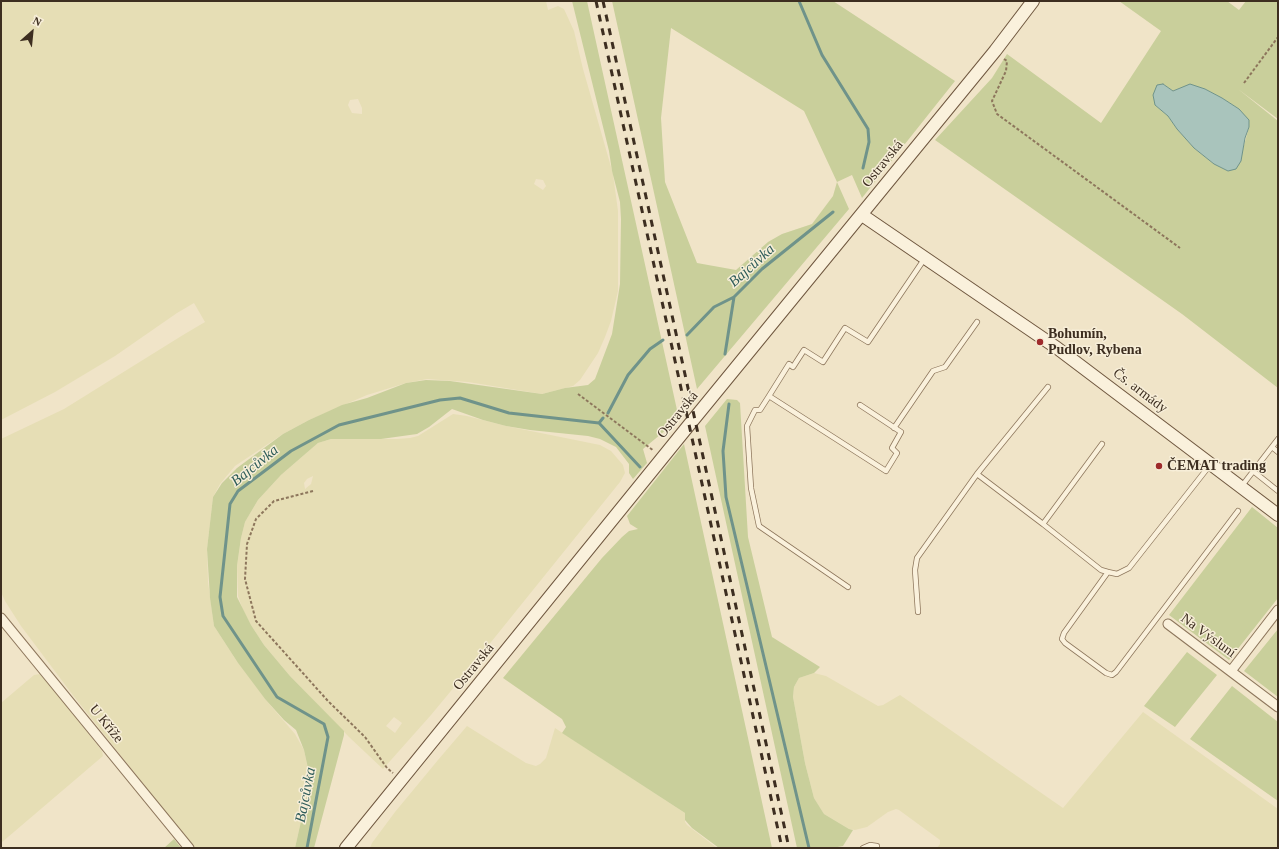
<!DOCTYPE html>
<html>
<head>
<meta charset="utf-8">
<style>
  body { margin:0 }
  #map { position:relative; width:1279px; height:849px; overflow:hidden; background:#f0e4c8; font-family:Georgia,serif }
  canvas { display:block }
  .frame { position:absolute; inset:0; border:2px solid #3d2e20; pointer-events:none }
  .north { position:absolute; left:12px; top:12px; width:40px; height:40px; -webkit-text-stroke:3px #f7eed8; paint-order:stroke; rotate:27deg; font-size:11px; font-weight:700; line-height:16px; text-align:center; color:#3d2e20 }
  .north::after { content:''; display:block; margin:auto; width:14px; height:18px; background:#3d2e20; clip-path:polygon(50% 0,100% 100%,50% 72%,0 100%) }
</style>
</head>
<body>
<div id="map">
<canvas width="1279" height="849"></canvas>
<div class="frame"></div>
<div class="north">N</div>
</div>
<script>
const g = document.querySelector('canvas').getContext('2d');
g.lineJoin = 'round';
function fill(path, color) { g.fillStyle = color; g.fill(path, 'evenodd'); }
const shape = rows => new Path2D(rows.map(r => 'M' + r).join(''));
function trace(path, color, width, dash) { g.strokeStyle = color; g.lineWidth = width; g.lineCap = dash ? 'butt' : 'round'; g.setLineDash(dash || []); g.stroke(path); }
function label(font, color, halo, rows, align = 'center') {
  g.font = font + ' Georgia,serif'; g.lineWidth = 3; g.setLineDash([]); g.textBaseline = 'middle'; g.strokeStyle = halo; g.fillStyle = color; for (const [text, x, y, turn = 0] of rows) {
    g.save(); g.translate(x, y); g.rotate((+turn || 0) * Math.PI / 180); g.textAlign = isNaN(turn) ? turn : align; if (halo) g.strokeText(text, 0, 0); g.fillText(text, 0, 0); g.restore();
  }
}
const farmland = shape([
  [1,1,546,1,548,10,558,6,564,9,574,31,583,69,613,174,618,211,618,291,611,321,605,337,598,353,580,380,573,386,542,394,468,382,427,379,406,383,367,395,309,420,283,434,235,466,220,484,213,497,207,549,208,582,214,626,238,663,265,699,295,734,304,750,309,773,306,799,295,848,194,848,72,694,21,626,5,601,1,592,1,439,64,409,183,335,205,322,194,303,177,313,115,356,55,392,1,420],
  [358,99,362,108,362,114,352,113,348,105,350,100],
  [536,179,543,180,546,186,543,190,534,184],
  [453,414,467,416,506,426,600,445,611,451,623,465,625,473,620,482,479,657,431,715,383,769,349,737,290,676,264,645,251,625,243,610,238,596,237,566,241,538,245,522,258,500,281,475,318,443,331,439,397,439,410,438,418,436],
  [313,476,311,484,305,489,304,483,307,479],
  [394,717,402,723,395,733,386,726],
  [814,673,826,676,878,706,883,705,900,695,1063,808,1143,712,1278,809,1278,848,937,848,940,844,940,840,899,810,896,809,888,812,867,827,855,830,849,829,824,814,814,798,805,763,793,697,794,687,799,678],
  [40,674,44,677,102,751,103,756,1,843,1,703,34,675],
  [467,726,526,763,536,766,540,764,546,758,555,728,685,813,685,822,687,825,717,848,370,848,372,843,395,812,438,760]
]);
const green = shape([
  [572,1,587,1,679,419,643,449,647,463,633,479,629,473,629,464,616,447,600,439,588,436,530,430,506,426,483,420,452,409,429,427,417,434,381,439,331,439,318,443,281,475,258,500,245,522,241,538,237,566,237,597,251,625,264,645,290,676,344,731,344,735,314,848,295,848,306,799,309,773,304,750,296,730,284,720,265,699,238,663,214,626,210,598,207,549,213,497,222,483,237,468,283,434,309,420,329,411,342,405,367,398,406,383,426,380,450,381,542,394,565,388,588,385,595,379,612,334,620,284,621,219,620,202,612,171,609,151],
  [612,1,833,1,955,81,862,198,852,175,837,182,849,209,697,389],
  [671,28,804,111,837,182,833,196,812,224,782,234,768,242,736,270,697,263,665,182,661,118],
  [1119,1,1227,1,1239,10,1246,1,1278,1,1278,119,1238,89,1278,121,1278,388,1182,314,935,140,992,78,1007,54,1101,123,1161,31],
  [1163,84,1173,91,1181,88,1205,89,1222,98,1239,109,1249,127,1243,149,1228,171,1214,164,1194,148,1177,129,1168,116,1155,105],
  [727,399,737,400,740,403,748,537,772,637,820,667,814,673,799,678,794,687,793,697,805,763,814,798,824,814,849,829,853,830,843,846,832,848,797,848,705,426],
  [684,444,697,504,772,848,719,848,692,828,685,820,685,813,562,733,566,727,562,719,503,678,602,558,622,537,629,531,638,529,630,524,627,516],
  [1252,507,1278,528,1278,598,1229,660,1169,615],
  [1278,629,1278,697,1244,671],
  [1187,652,1217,675,1175,727,1144,706],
  [1232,686,1278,722,1278,801,1190,739],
  [174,839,181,848,164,848]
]);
const water = shape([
  [1163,84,1173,91,1190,84,1205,89,1222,98,1239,109,1249,120,1249,127,1245,138,1241,161,1236,169,1228,171,1214,164,1194,148,1177,129,1168,116,1155,105,1153,95,1157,85,1163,84]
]);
const stream = shape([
  [799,1,822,55,868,129,869,142,863,168],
  [687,335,714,307,734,297,762,269,833,212],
  [725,354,734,297],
  [729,404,723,451,726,497,809,848],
  [608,413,628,375,650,349,663,340],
  [599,423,640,467],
  [307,848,328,737,324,724,277,697,223,616,220,597,230,504,238,491,291,451,339,425,440,400,460,398,509,413,599,423,603,418]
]);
const path = shape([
  [1004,59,1007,61,1006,71,992,101,997,114,1180,248],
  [1244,83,1278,37],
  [1278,292,1278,300],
  [578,394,654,451],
  [313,491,274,501,256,519,247,544,245,579,256,621,328,701,365,737,387,768,393,773]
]);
const service = shape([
  [769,396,760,410,755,410,747,426,751,488,759,526,848,587],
  [860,405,901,432,892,448,897,453,886,471,769,396,789,364,793,367,804,350,823,362,845,328,868,342,925,258],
  [894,428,933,371,945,367,977,322],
  [1102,444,1043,524,1101,570,1108,572],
  [1272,447,1278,452],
  [1210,465,1129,568,1117,574,1108,572,1064,633,1062,639,1065,643,1106,673,1112,675,1116,672,1238,511],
  [1253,471,1278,491],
  [1241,487,1278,439],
  [1043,524,977,474,1048,387],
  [918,612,915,570,917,558,977,474],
  [863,848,870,845,877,846]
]);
const minor = shape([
  [1,618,189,848],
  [1168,624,1278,707],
  [1231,671,1278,610]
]);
const secondary = shape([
  [862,215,1057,348,1278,515],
  [346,848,689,425,995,51,1033,1]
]);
const rail = shape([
  [596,1,782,848],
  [603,1,789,848]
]);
const markers = [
  [1040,342,4,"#9e2a2b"],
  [1159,466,4,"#9e2a2b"]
];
const streetNames = [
  ["Ostravská",883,164,-51],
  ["Čs. armády",1140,391,37],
  ["Ostravská",678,415,-51],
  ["Na Výsluní",1208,636,36],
  ["Ostravská",474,667,-51],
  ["U Kříže",106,724,51]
];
const poiNames = [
  ["Bohumín,",1048,334],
  ["Pudlov, Rybena",1048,350],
  ["ČEMAT trading",1167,466]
];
const waterNames = [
  ["Bajcůvka",752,266,-42],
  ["Bajcůvka",255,466,-39],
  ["Bajcůvka",306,795,-79]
];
fill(farmland, '#e6deb5');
fill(green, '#c9cf9b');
fill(water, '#a9c4bc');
trace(water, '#6f938a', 1);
trace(stream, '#6f938a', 3);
trace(service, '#8d765c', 6);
trace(minor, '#8d765c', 11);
trace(secondary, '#6f573f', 14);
trace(path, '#8d765c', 2, [3, 2]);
trace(service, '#faf1dc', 4.5);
trace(minor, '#faf1dc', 9);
trace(secondary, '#faf1dc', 12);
trace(rail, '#3d2e20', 3, [7, 7]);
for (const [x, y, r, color] of markers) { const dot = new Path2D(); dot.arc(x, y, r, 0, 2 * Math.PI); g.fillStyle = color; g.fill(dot); trace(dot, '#f7eed8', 1.5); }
label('14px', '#3d2e20', '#f7eed8', streetNames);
label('bold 14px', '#3d2e20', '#f7eed8', poiNames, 'left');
label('italic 15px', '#2f5d5a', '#f7eed8', waterNames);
</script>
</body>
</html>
